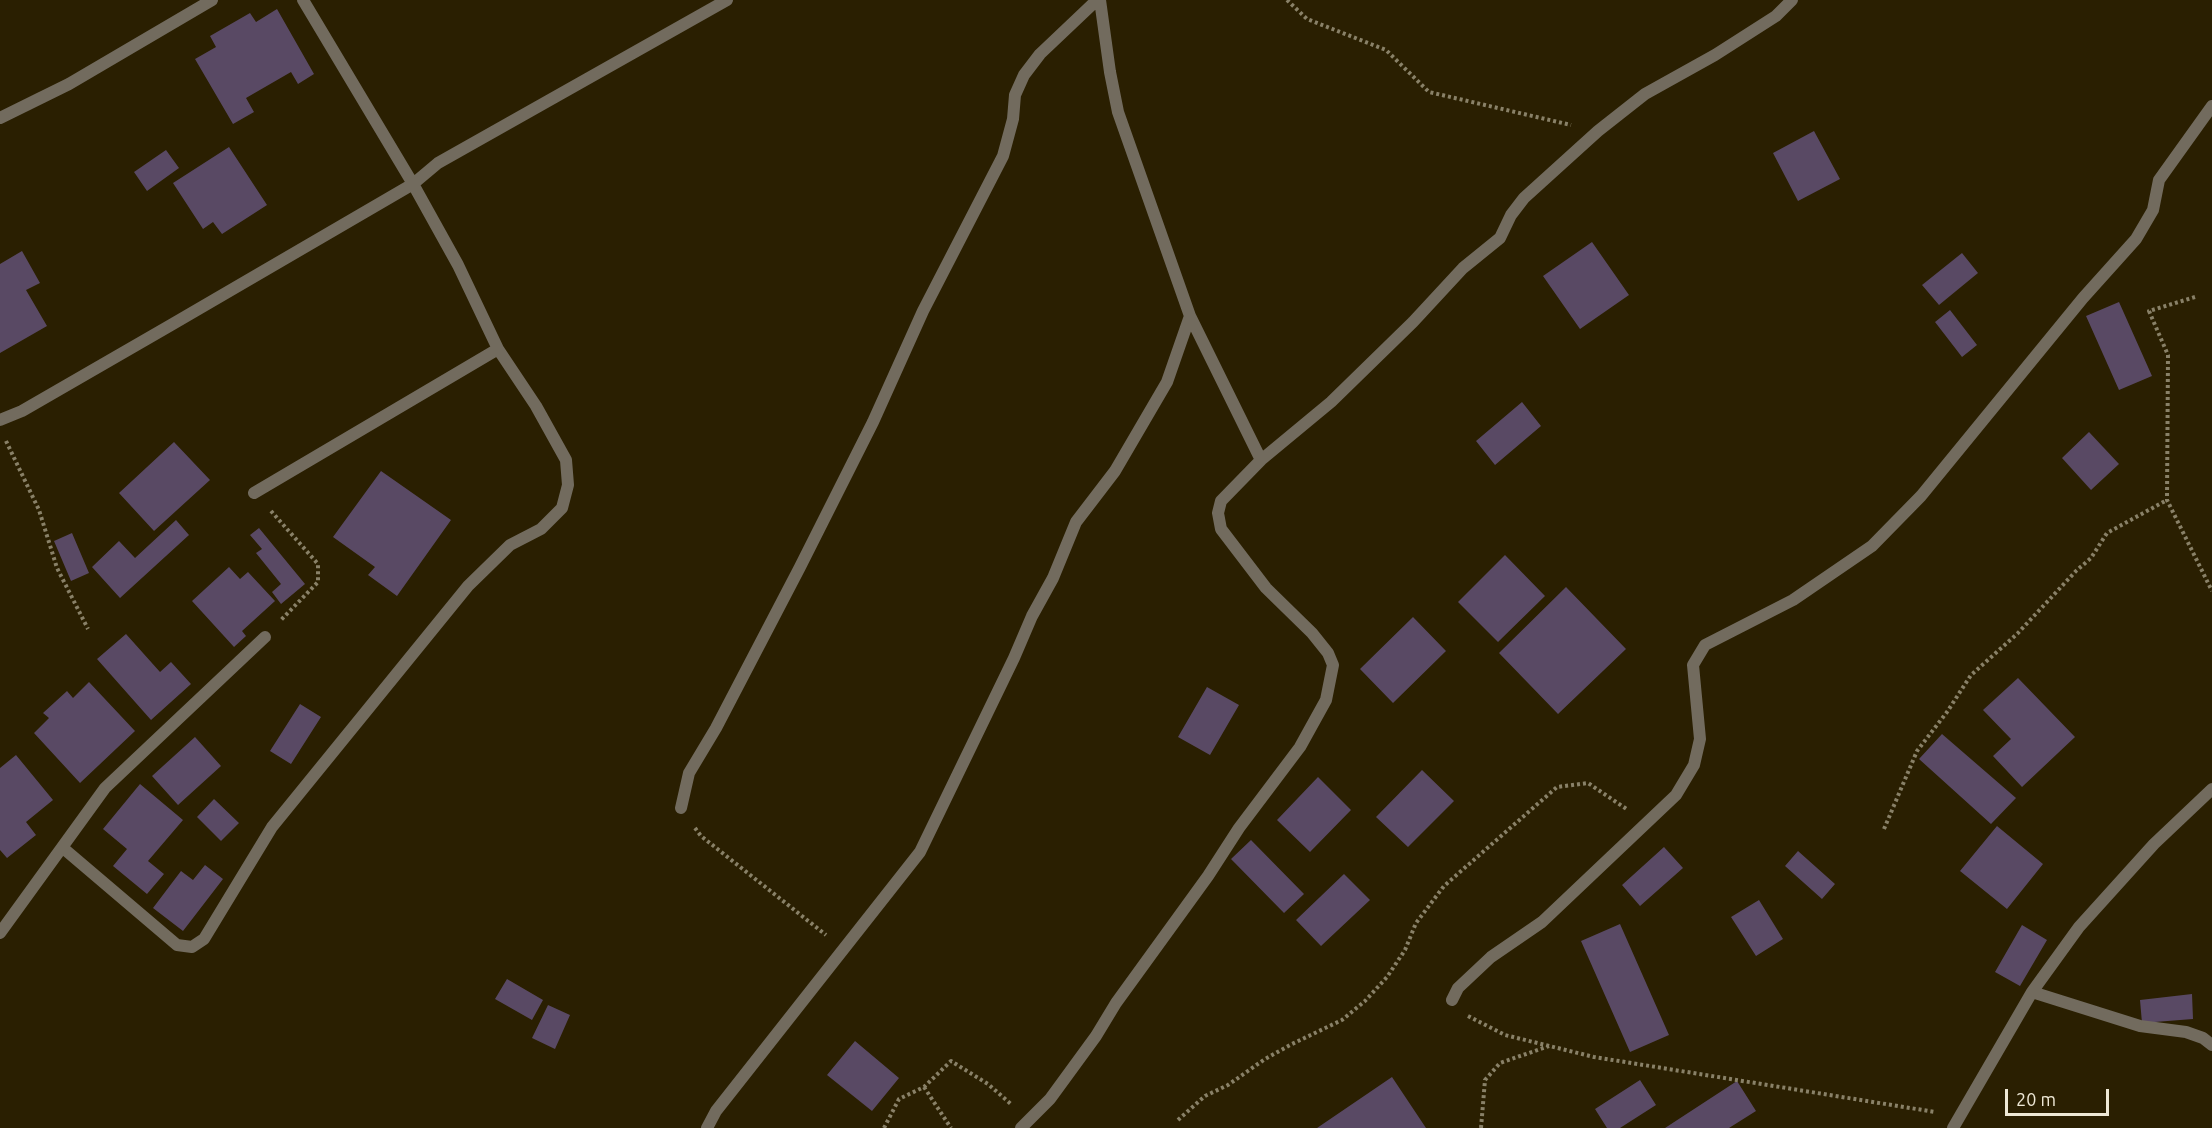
<!DOCTYPE html>
<html>
<head>
<meta charset="utf-8">
<style>
  body { margin:0 }
  #map { position:relative; width:2212px; height:1128px; overflow:hidden; background:#2a1f01; font-family:Ubuntu,sans-serif }
  canvas { display:block }
  .scale { position:absolute; left:2005px; top:1089px; width:104px; height:27px; box-sizing:border-box; border:3px solid #eee8d6; border-top:0; padding-left:8px; font-size:18px; line-height:21px; white-space:nowrap; color:#eee8d6; -webkit-text-stroke:4px #2a1f01; paint-order:stroke }
</style>
</head>
<body>
<div id="map">
<canvas width="2212" height="1128"></canvas>
<div class="scale">20 m</div>
</div>
<script>
const g = document.querySelector('canvas').getContext('2d');
g.lineJoin = 'round';
function fill(path, color) { g.fillStyle = color; g.fill(path, 'evenodd'); }
const shape = rows => new Path2D(rows.map(r => 'M' + r).join(''));
function trace(path, color, width, dash) { g.strokeStyle = color; g.lineWidth = width; g.lineCap = dash ? 'butt' : 'round'; g.setLineDash(dash || []); g.stroke(path); }
const building = shape([
  [277,9,314,74,298,84,291,72,246,98,254,112,233,124,195,59,216,47,210,36,250,13,256,22],
  [1814,131,1840,179,1798,201,1773,153],
  [229,147,267,205,222,234,213,222,203,229,173,183],
  [166,150,179,168,147,191,134,172],
  [1592,242,1629,295,1580,329,1543,276],
  [22,251,40,283,26,290,47,326,0,353,0,264],
  [1962,253,1978,273,1939,305,1922,285],
  [2119,302,2152,376,2119,390,2086,316],
  [1950,310,1977,345,1962,357,1935,322],
  [1522,402,1541,426,1495,465,1476,441],
  [2089,432,2119,464,2091,490,2062,458],
  [174,442,210,480,154,531,119,493],
  [381,471,451,520,397,596,368,575,375,567,333,537],
  [176,520,189,535,120,598,92,567,119,541,135,558],
  [259,528,305,584,281,604,272,592,281,584,256,553,262,549,250,535],
  [72,533,89,573,71,581,54,541],
  [1505,555,1545,596,1498,642,1458,602],
  [229,567,240,579,248,572,275,601,242,631,246,636,234,647,192,601],
  [1566,587,1626,649,1558,714,1499,653],
  [1413,617,1446,651,1393,703,1360,669],
  [126,634,160,672,171,662,191,684,151,720,97,659],
  [2018,678,2075,737,2022,787,1993,756,2011,739,1983,710],
  [89,682,135,731,80,783,34,733,49,718,43,713,67,691,73,698],
  [1207,687,1239,705,1210,755,1178,737],
  [300,704,321,717,291,764,270,751],
  [1942,734,2016,798,1991,824,1919,759],
  [195,737,221,766,178,805,152,776],
  [16,755,53,800,26,822,36,835,7,858,0,850,0,768],
  [1422,770,1454,801,1408,847,1376,817],
  [1318,777,1351,810,1310,852,1277,820],
  [140,784,183,820,148,861,164,874,147,894,113,866,127,849,103,829],
  [214,799,239,823,221,841,197,817],
  [1997,826,2043,864,2007,909,1960,871],
  [1251,840,1304,894,1284,913,1231,859],
  [1664,847,1683,868,1640,906,1622,885],
  [1798,851,1835,884,1822,899,1785,866],
  [205,865,223,879,183,931,153,908,181,871,193,880],
  [1344,874,1370,900,1321,946,1296,920],
  [1759,900,1783,939,1756,956,1731,917],
  [1620,924,1669,1035,1630,1052,1581,941],
  [2022,925,2047,940,2020,986,1995,972],
  [507,979,543,1000,532,1020,495,999],
  [2192,994,2193,1019,2142,1023,2140,1000],
  [548,1005,570,1015,555,1049,532,1038],
  [855,1041,899,1078,872,1111,827,1075],
  [1392,1077,1426,1128,1317,1128],
  [1640,1080,1656,1105,1620,1128,1607,1128,1595,1109],
  [1737,1081,1756,1111,1729,1128,1665,1128]
]);
const path = shape([
  [1287,0,1307,19,1386,50,1429,92,1571,125],
  [2195,297,2149,311,2168,355,2167,500,2212,591],
  [6,441,39,510,57,568,88,629],
  [271,511,318,564,318,582,281,620],
  [695,828,701,836,826,935],
  [1884,829,1917,751,1947,712,1971,675,2018,633,2076,571,2091,558,2107,533,2167,500],
  [1468,1016,1505,1035,1594,1057,1935,1112],
  [924,1087,951,1128],
  [1178,1120,1205,1096,1228,1085,1265,1059,1292,1044,1342,1020,1365,1001,1387,977,1405,950,1416,923,1444,886,1557,787,1588,783,1628,810],
  [884,1128,899,1099,924,1087,951,1061,988,1084,1012,1105],
  [1481,1128,1485,1080,1500,1063,1549,1046]
]);
const minor = shape([
  [0,118,69,84,212,0],
  [1190,316,1261,460],
  [0,420,22,411,171,325,413,184,438,163,727,0],
  [254,493,498,349],
  [681,808,689,773,716,728,800,567,873,422,923,311,1003,156,1013,119,1015,95,1024,75,1040,54,1097,0],
  [63,848,177,945,192,947,204,939,272,827,468,586,510,545,541,529,562,508,568,485,566,460,536,406,498,349,458,265,413,184,303,0],
  [0,933,105,788,265,637],
  [2032,992,2079,927,2154,844,2212,789],
  [1452,1000,1458,988,1491,957,1542,922,1676,795,1694,765,1700,739,1693,665,1705,645,1793,600,1872,546,1921,496,2083,298,2136,239,2153,210,2159,180,2212,106],
  [707,1128,716,1111,920,852,1014,658,1032,616,1053,578,1076,522,1115,471,1167,382,1190,316,1118,112,1110,72,1100,0],
  [1021,1128,1050,1099,1096,1036,1116,1003,1208,876,1239,828,1300,747,1326,700,1333,665,1328,653,1312,633,1266,588,1221,529,1218,513,1221,501,1261,460,1331,402,1413,322,1463,268,1500,238,1511,215,1524,198,1598,131,1645,94,1715,55,1776,16,1792,0],
  [1953,1128,2032,992,2140,1026,2186,1032,2203,1038,2212,1045]
]);
fill(building, '#594964');
trace(path, '#898168', 4, [3, 3]);
trace(minor, '#726b5e', 12);
</script>
</body>
</html>
